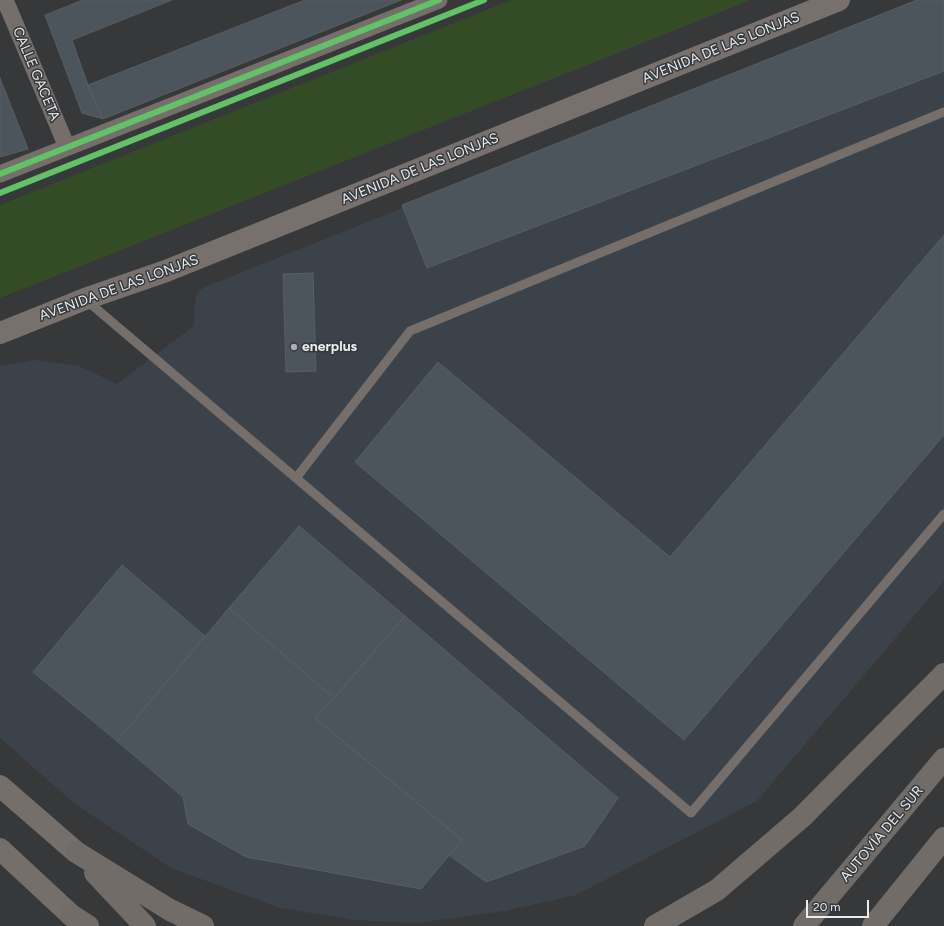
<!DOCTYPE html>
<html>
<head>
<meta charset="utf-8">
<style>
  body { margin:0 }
  #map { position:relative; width:944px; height:926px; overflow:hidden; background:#36383a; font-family:Figtree,sans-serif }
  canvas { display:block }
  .scale { position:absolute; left:806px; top:900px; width:63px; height:18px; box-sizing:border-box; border:2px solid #eaedef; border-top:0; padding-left:5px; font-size:12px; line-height:14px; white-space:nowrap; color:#eaedef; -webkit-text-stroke:3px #34383c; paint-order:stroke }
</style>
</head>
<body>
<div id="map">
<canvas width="944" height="926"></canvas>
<div class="scale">20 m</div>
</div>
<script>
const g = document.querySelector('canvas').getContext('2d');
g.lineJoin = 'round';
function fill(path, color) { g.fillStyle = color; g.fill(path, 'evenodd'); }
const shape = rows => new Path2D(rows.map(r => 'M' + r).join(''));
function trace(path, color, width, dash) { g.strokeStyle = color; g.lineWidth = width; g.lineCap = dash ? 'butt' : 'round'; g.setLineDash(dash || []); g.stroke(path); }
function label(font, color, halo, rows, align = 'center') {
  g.font = font + ' Figtree,sans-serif'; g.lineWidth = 3; g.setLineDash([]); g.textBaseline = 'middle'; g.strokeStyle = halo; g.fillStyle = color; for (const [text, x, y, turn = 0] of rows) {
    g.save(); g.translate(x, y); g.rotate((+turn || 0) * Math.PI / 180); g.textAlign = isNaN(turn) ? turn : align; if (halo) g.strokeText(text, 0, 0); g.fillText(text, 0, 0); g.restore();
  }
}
const built = shape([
  [923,0,944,0,944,581,757,801,576,895,504,911,418,923,353,920,280,908,171,868,75,804,0,738,0,366,35,360,79,366,117,384,194,326,195,303,196,297,199,291,205,287]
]);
const green = shape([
  [511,0,751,0,0,298,0,205]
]);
const building = shape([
  [83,0,172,0,72,40,88,85,103,119,82,113,45,15,83,0],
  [305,0,401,0,103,119,88,85,305,0],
  [917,0,944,0,944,71,427,268,402,205,917,0],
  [0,78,28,149,0,157,0,78],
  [944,235,944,435,684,740,355,462,438,362,670,557,944,235],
  [313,273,316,371,286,372,283,274,313,273],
  [299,526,405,616,334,698,229,608,299,526],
  [122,565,205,636,117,741,33,672,122,565],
  [229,608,334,698,315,718,462,840,421,889,246,857,188,824,183,797,117,741,229,608],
  [405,616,618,798,585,846,486,882,449,855,462,840,315,718,334,698,405,616]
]);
const service = shape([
  [86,300,691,813,944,514],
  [296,478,410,331,944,112]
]);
const minor = shape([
  [5,0,67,147],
  [0,174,439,0]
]);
const tertiary = shape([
  [0,0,1,0]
]);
const secondary = shape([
  [0,333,85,299,166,271,839,0]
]);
const primary = shape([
  [0,786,76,852],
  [0,849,71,915]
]);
const motorway = shape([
  [76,852,170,910,203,926],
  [95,873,145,926],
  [71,915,88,926],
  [655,926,717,890,802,817,944,674],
  [804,926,944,759],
  [873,926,944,838]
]);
const cycleway = shape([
  [0,174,439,0],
  [0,193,484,0]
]);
const markers = [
  [294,347,4,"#abaeb0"]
];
const streetNames = [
  ["AVENIDA DE LAS LONJAS",721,48,-22],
  ["CALLE GACETA",36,74,67],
  ["AVENIDA DE LAS LONJAS",420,169,-22],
  ["AVENIDA DE LAS LONJAS",119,288,-20],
  ["AUTOVÍA DEL SUR",882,834,-50]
];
const poiNames = [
  ["enerplus",302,347]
];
fill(built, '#3c4249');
fill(green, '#344c26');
fill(building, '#4c545c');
trace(building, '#5c5d5f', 1);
trace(service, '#756e6a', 9);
trace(minor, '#756e6a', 17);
trace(tertiary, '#756e6a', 22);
trace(secondary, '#77706d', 22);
trace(primary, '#756f6b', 22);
trace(motorway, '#726c69', 22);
trace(cycleway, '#61c268', 6);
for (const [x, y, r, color] of markers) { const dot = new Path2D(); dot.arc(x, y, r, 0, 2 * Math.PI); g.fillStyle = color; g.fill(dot); trace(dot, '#34383c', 1.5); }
label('14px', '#eaedef', '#34383c', streetNames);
label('bold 14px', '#eaedef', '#34383c', poiNames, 'left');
</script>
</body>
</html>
